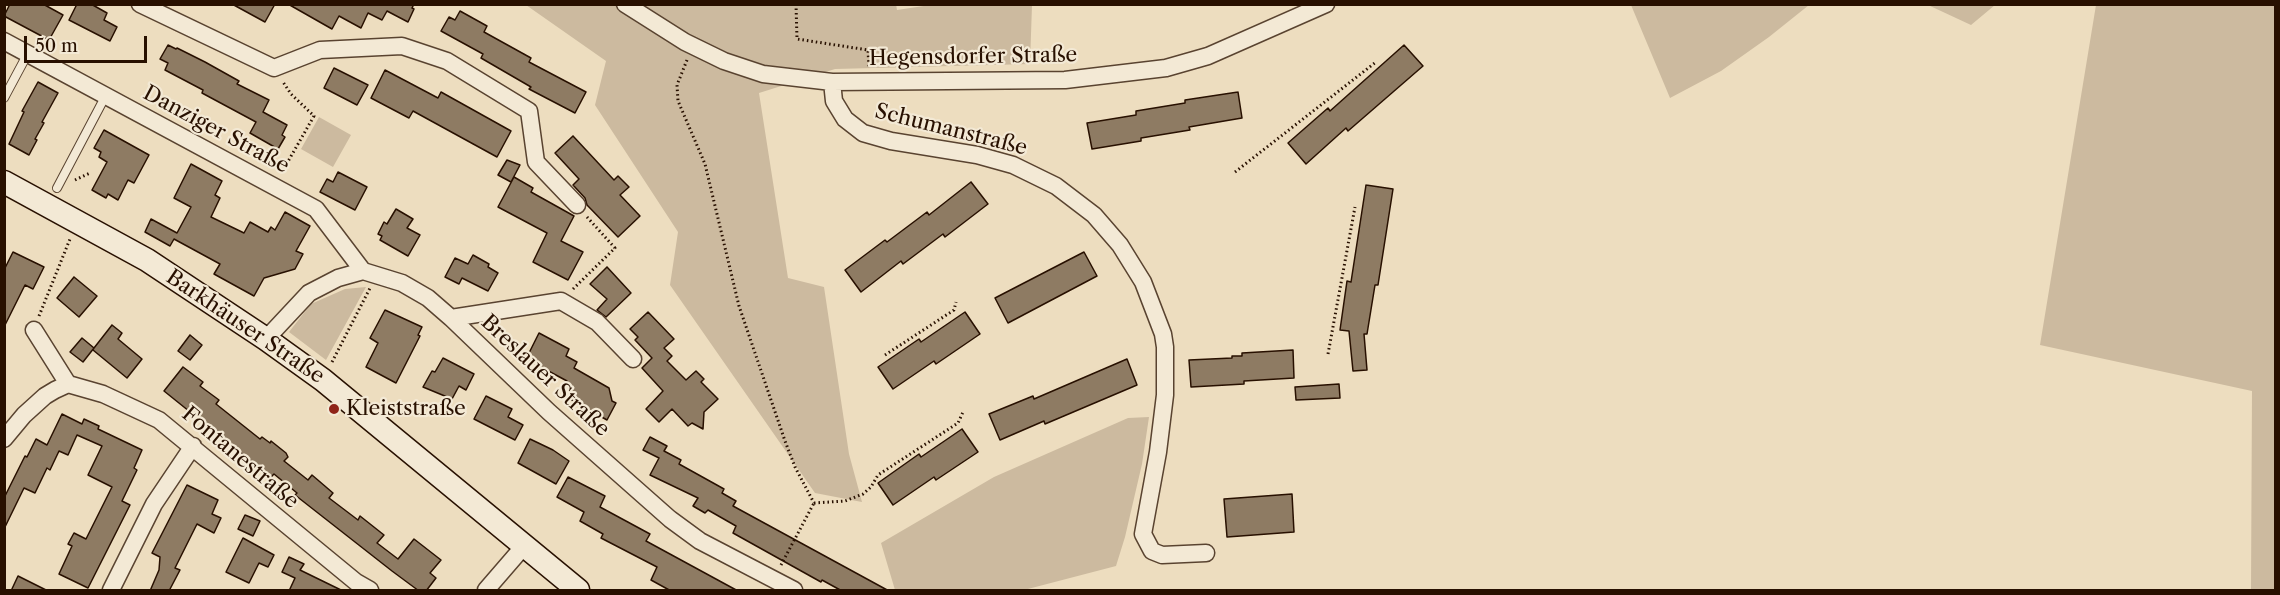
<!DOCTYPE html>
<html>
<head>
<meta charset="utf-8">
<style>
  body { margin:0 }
  #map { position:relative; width:2280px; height:595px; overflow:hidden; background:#edddbf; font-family:"Libre Caslon Text",serif }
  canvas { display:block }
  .frame { position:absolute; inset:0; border:6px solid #281000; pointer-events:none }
  .scale { position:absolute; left:24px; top:36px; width:123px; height:27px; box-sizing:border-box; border:3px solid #281000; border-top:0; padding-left:8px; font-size:18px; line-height:21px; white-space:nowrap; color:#281000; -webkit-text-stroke:4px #f3e9d5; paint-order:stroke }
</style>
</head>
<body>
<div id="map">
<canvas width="2280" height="595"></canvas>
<div class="frame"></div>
<div class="scale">50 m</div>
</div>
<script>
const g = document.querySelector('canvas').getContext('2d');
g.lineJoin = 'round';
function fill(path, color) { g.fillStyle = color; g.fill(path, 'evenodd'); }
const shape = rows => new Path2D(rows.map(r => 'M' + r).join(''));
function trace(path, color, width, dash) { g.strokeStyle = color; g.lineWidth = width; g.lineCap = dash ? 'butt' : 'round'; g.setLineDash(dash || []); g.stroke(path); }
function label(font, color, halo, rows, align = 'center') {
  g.font = font + ' "Libre Caslon Text",serif'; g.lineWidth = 4.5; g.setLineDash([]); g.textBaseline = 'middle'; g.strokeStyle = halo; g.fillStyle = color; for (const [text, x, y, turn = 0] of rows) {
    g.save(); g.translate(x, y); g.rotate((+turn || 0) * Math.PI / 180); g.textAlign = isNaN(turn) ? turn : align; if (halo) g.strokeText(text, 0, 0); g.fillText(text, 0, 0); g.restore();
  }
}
const green = shape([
  [896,4,897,10,937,4,1032,5,1030,64,835,69,759,93,788,278,824,287,849,454,862,502,815,493,670,285,678,232,595,105,606,61,526,5],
  [1631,5,1809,5,1769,37,1721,71,1670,98],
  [1928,5,1995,5,1971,25],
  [2096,5,2275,5,2275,590,2251,590,2252,391,2040,345],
  [319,117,351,135,333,167,301,149],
  [366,287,326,360,289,332,311,304,345,289],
  [1149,417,1142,464,1125,537,1116,566,1024,590,895,590,881,543,994,477,1128,418]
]);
const building = shape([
  [10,4,43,4,63,15,49,40,4,16,10,4],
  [77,4,91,4,107,13,104,20,117,27,110,41,69,20,77,4],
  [232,4,275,4,265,22,232,4],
  [288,4,414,4,412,8,414,9,408,22,387,11,382,20,368,13,361,28,339,16,332,29,288,4],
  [460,11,487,26,484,32,531,58,529,62,586,92,575,113,529,89,531,87,481,58,483,54,441,31,449,17,455,20,460,11],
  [168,45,176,49,177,48,205,62,239,81,237,84,269,100,263,112,287,125,282,135,285,137,278,149,250,133,256,122,202,93,203,90,165,70,168,63,160,59,168,45],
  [1404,45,1423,66,1348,131,1346,128,1306,164,1288,143,1328,108,1330,111,1404,45],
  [334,68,368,85,357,105,324,88,334,68],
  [385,70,438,98,441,92,511,131,497,157,413,111,409,118,371,98,385,70],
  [38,82,58,93,42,122,44,123,35,139,37,140,29,155,9,144,24,112,22,111,38,82],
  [1238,92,1242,118,1189,127,1190,130,1141,138,1141,141,1092,149,1087,123,1136,115,1136,111,1185,103,1185,100,1238,92],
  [104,130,149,155,134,183,128,180,118,200,108,194,106,198,92,190,107,162,99,157,101,152,94,148,104,130],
  [573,136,614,180,618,176,629,187,620,195,640,216,618,237,587,205,585,198,573,185,579,179,555,153,573,136],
  [507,160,520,165,511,182,498,175,507,160],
  [191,164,222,181,215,195,220,198,211,217,244,233,250,222,268,232,271,227,275,230,285,212,310,226,296,251,303,254,295,269,264,278,254,296,214,274,220,264,174,239,170,246,145,232,151,219,177,233,191,207,174,198,191,164],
  [338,172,367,187,355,210,320,192,327,179,333,182,338,172],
  [514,177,533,188,531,192,574,216,561,241,583,252,568,280,533,262,547,233,498,207,514,177],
  [971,182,988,204,945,237,943,234,903,264,901,261,861,292,845,270,885,240,887,242,927,212,929,215,971,182],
  [1366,185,1393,189,1378,285,1375,285,1367,334,1364,334,1367,370,1353,371,1349,331,1340,330,1347,281,1351,282,1366,185],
  [396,209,413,219,407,228,420,235,408,256,380,240,382,236,378,234,384,222,387,224,396,209],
  [13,252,44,267,33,289,25,285,4,327,4,270,13,252],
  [1084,252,1097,276,1008,323,995,298,1084,252],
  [473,255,489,264,488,267,498,273,488,291,462,278,459,284,445,277,455,258,468,264,473,255],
  [607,267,631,293,606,317,597,310,607,299,590,284,607,267],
  [74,277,97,296,79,317,57,298,74,277],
  [385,310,422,327,418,335,420,336,396,383,366,367,378,343,370,338,385,310],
  [648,312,674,339,664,348,672,356,667,361,686,380,696,371,704,379,701,382,718,399,704,412,703,429,692,423,688,426,672,409,659,422,646,409,663,391,642,368,652,358,635,340,638,337,630,329,648,312],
  [965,312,980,334,936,364,934,361,893,389,878,367,919,339,921,342,965,312],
  [112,325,122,333,118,339,142,359,127,378,93,350,94,348,83,362,70,352,82,338,94,348,112,325],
  [539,333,569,349,566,356,577,362,574,368,609,388,612,401,616,403,607,420,568,398,573,388,565,384,567,381,526,359,539,333],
  [190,335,202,345,190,360,178,351,190,335],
  [1293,350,1294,378,1244,381,1244,384,1191,387,1189,360,1232,358,1232,356,1242,356,1242,353,1293,350],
  [443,358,474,374,466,390,459,386,452,399,423,387,432,371,435,372,443,358],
  [1127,359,1137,385,1045,424,1044,421,1000,440,989,414,1033,396,1034,399,1127,359],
  [183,367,203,382,200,386,219,400,216,404,260,439,262,437,270,443,271,441,286,453,288,457,284,461,308,480,312,475,333,493,329,498,358,520,360,516,384,535,377,543,398,559,414,539,441,560,430,573,436,578,426,591,419,591,392,571,295,495,297,493,274,474,271,477,164,391,183,367],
  [1339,384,1340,398,1296,400,1295,387,1339,384],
  [486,396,512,409,508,417,523,425,515,440,474,419,486,396],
  [62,414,82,424,84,419,99,426,98,429,142,450,134,468,137,470,122,501,130,505,88,588,59,574,72,546,68,544,74,533,86,539,112,487,88,475,102,446,77,435,68,455,59,451,50,470,47,468,35,493,24,488,4,529,4,498,25,456,27,457,36,439,47,445,62,414],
  [962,429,978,452,936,480,934,477,893,505,878,483,919,454,921,457,962,429],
  [650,437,667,446,664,451,681,460,679,464,724,489,722,493,736,501,733,506,889,591,842,591,822,580,821,582,733,533,736,526,708,510,705,513,693,506,698,498,650,475,659,458,643,450,650,437],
  [530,439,553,450,569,461,556,484,518,463,530,439],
  [568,477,605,496,600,507,650,534,646,541,738,591,671,591,651,580,657,567,601,538,603,534,580,521,584,512,557,497,568,477],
  [187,485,218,500,212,514,221,518,214,533,197,524,175,568,180,570,169,591,150,591,159,570,160,557,152,553,187,485],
  [1292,494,1294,532,1227,537,1224,499,1292,494],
  [245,515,260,521,253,536,238,529,245,515],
  [243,538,274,555,268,567,259,563,249,583,226,572,243,538],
  [289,557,304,564,300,570,343,591,289,591,295,578,282,572,289,557],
  [18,576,48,591,11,591,18,576]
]);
const path = shape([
  [796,4,797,39,868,50,869,68],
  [687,60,677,85,678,101,705,164,739,306,785,441,795,467,814,503],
  [282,172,314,116,291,94,283,82],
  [1235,172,1376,62],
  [75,180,90,173],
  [573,289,615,248,587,217],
  [39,316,70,239],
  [1328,354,1355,207],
  [885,355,954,310,956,302],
  [332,362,370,288],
  [814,503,845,501,863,494,871,487,878,475,958,423,963,412],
  [781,565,814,503]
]);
const lane = shape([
  [4,98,27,55],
  [57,188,105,97]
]);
const street = shape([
  [140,4,274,68,320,50,402,46,447,61,529,111,536,162,577,205],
  [625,4,685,42,724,61,763,74,832,82,1065,80,1166,68,1208,56,1326,4],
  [4,41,316,209,363,271],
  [832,82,834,101,845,119,863,133,891,141,977,155,1013,165,1056,186,1094,215,1120,245,1143,282,1163,334,1165,347,1165,395,1158,452,1143,534,1152,551,1162,555,1206,553],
  [451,318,561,301,597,322,633,359],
  [34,330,68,384],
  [266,339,309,293,338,278,363,271,402,283,428,298,451,318,549,412,670,519,700,541,794,590],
  [4,439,24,415,45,396,55,390,68,384,103,394,159,420,356,582,370,590],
  [111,590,154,504,193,446],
  [486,590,524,546]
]);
const secondary = shape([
  [4,182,147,260,266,339,323,380,578,590]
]);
const markers = [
  [334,409,6,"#8f2418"]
];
const streetNames = [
  ["Hegensdorfer Straße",973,57,-1],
  ["Danziger Straße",216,130,28],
  ["Schumanstraße",951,130,14],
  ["Barkhäuser Straße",245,327,34],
  ["Breslauer Straße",545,376,43],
  ["Fontanestraße",240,458,40]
];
const poiNames = [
  ["Kleiststraße",346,409]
];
fill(green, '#ccba9f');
fill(building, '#8e7b63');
trace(building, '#281000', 1.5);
trace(lane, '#594330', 10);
trace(street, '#594330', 19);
trace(secondary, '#281000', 25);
trace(path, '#281000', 3, [1.5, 3]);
trace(lane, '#f3e9d5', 8);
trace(street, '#f3e9d5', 16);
trace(secondary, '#f3e9d5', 22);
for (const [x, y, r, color] of markers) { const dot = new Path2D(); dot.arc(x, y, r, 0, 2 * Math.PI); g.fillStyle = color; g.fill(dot); trace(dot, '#f3e9d5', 2); }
label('21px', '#281000', '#f3e9d5', streetNames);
label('21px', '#281000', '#f3e9d5', poiNames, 'left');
</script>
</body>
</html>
